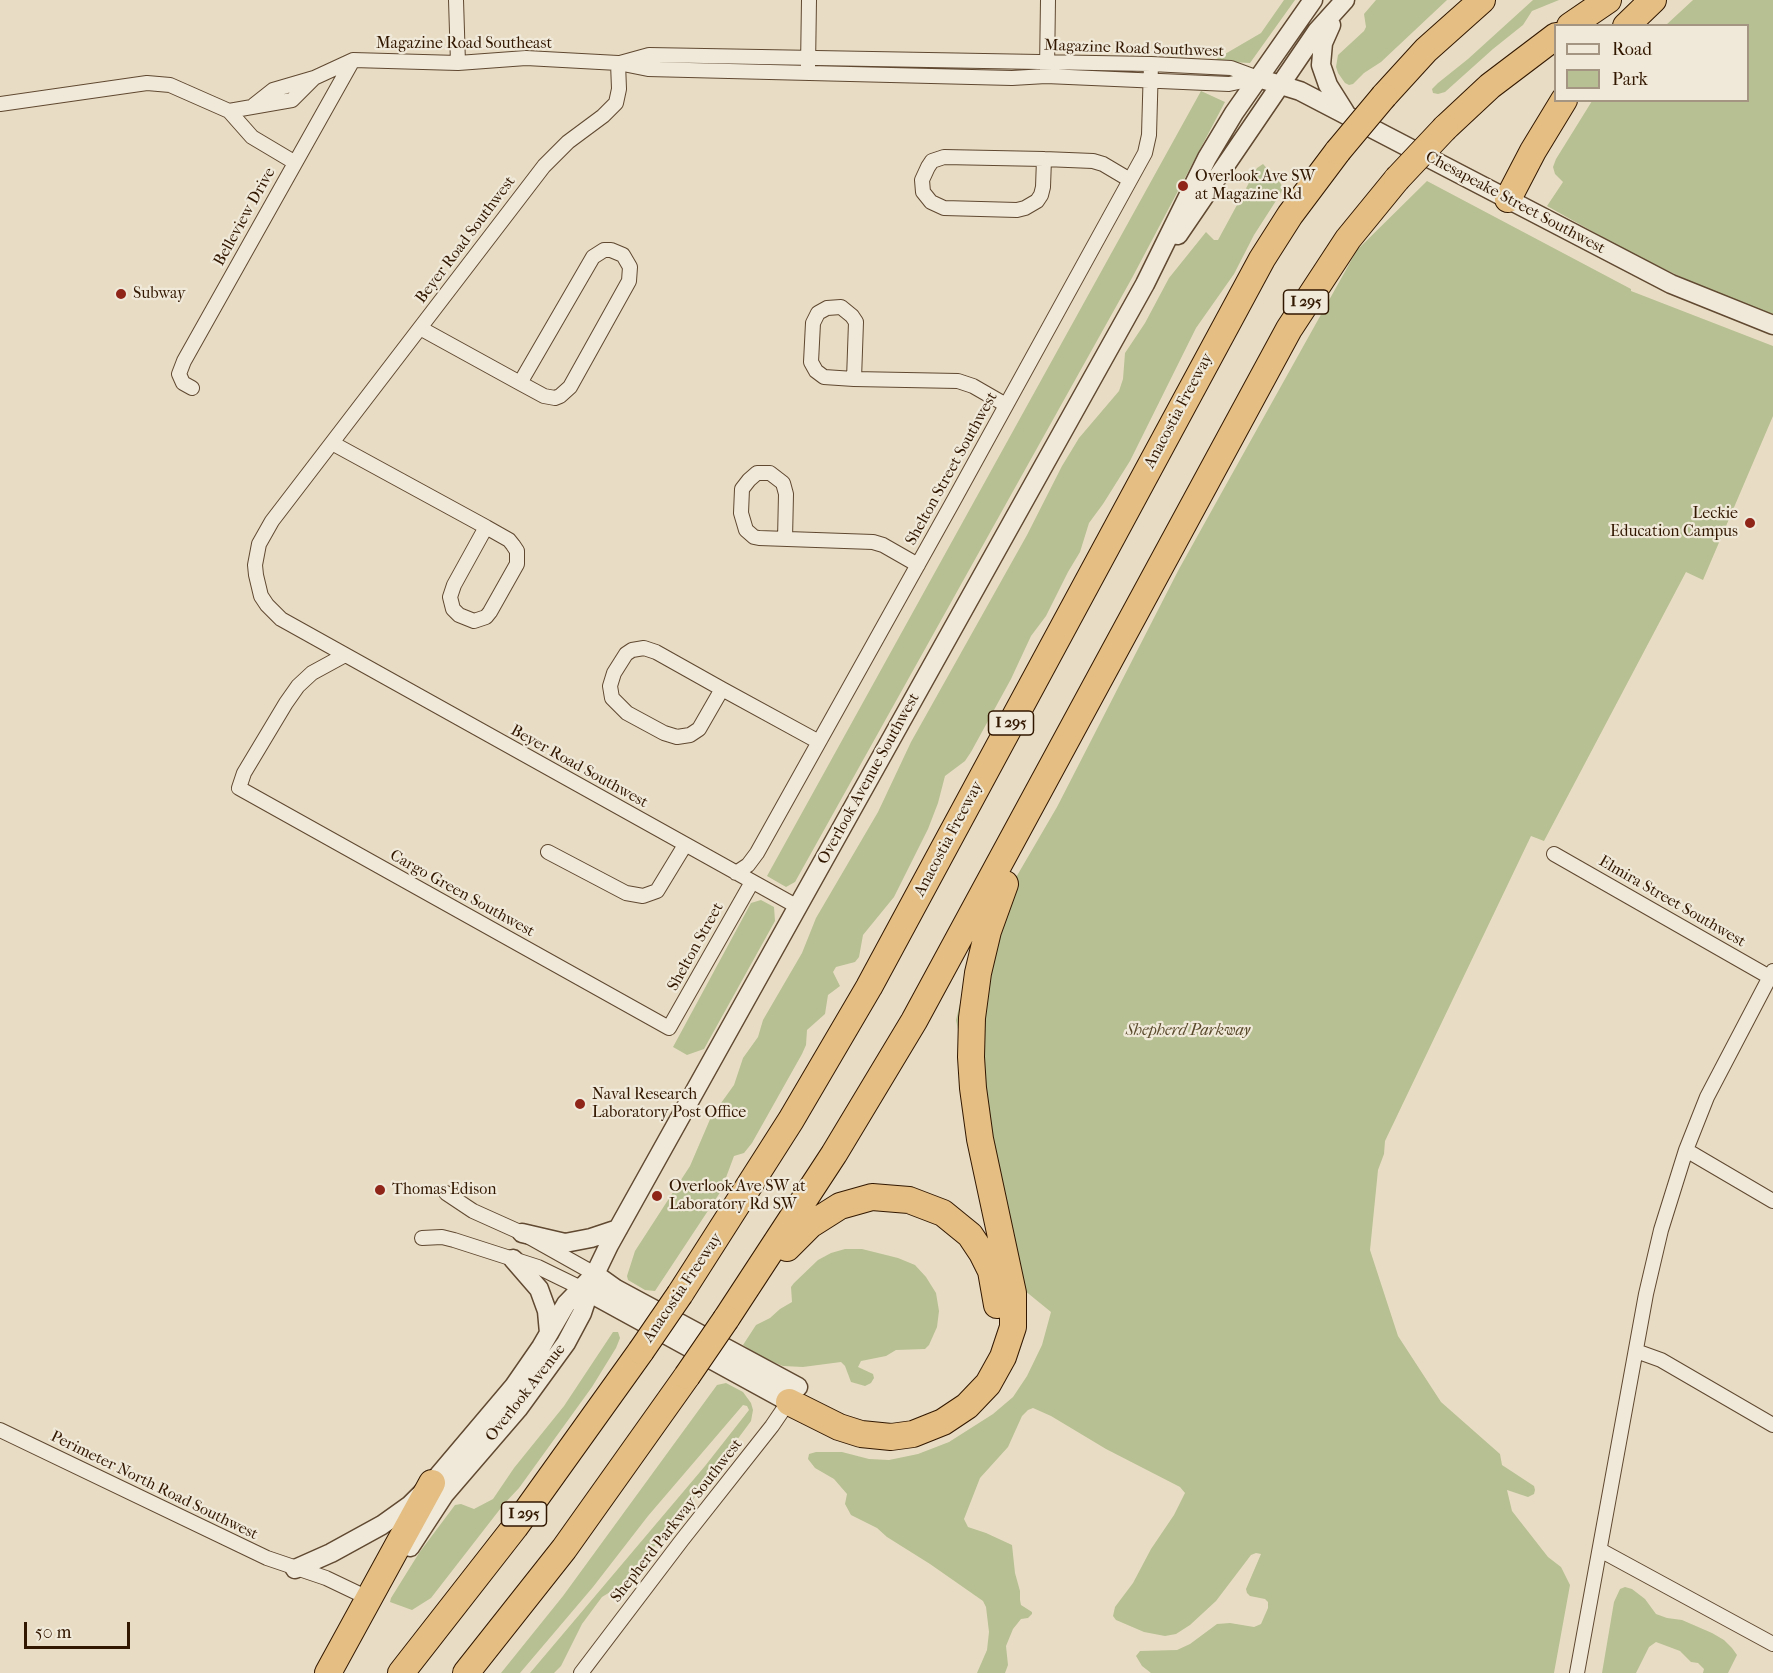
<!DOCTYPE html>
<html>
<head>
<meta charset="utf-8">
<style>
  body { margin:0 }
  #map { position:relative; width:1773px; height:1673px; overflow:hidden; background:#e8ddc4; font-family:"IM FELL French Canon",serif }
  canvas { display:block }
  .legend { position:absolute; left:1554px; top:24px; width:195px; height:78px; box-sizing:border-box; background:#f0e9d9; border:2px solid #a49582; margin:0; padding:8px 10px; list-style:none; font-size:18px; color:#321700 }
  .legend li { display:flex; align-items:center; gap:12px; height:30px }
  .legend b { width:30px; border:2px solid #a49582 }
  .scale { position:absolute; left:24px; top:1622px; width:106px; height:27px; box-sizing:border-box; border:3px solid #321700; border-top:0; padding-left:8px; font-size:18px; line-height:21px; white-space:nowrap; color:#321700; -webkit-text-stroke:4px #f0e9d9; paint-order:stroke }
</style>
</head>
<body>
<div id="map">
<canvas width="1773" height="1673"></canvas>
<ul class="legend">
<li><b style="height:8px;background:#f0e9d9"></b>Road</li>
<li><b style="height:16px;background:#b7c093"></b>Park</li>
</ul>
<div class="scale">50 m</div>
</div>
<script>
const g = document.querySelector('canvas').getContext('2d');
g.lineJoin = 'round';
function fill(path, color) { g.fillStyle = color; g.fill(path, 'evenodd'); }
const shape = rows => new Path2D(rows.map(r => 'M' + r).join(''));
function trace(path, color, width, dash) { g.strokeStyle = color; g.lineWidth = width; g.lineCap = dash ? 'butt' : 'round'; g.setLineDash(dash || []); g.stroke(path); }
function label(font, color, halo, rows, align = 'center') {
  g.font = font + ' "IM FELL French Canon",serif'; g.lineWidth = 4.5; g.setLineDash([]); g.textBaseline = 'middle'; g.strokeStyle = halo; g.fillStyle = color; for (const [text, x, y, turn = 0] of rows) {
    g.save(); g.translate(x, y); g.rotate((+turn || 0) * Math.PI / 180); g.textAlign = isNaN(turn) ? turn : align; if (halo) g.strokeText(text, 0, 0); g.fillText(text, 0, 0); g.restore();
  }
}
const green = shape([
  [1284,0,1295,0,1250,63,1213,61,1261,33],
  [1376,0,1447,0,1381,62,1364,73,1353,84,1349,85,1345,83,1338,73,1336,67,1338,55,1364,31,1366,27,1364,14],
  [1533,0,1559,0,1532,11,1523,25,1493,49,1445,92,1438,94,1433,93,1432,89,1438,83,1468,59],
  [1693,0,1773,0,1773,314,1731,301,1631,253,1547,206,1563,182,1555,174,1553,167,1556,159,1592,101,1748,100,1748,26,1666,25],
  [1201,91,1225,102,1132,278,795,882,786,887,767,876],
  [1263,164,1281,184,1283,188,1281,193,1254,235,1234,274,1196,328,1130,461,1103,504,1089,523,1080,552,1068,572,1046,616,1031,636,1011,679,971,752,965,761,945,776,938,803,928,829,894,897,863,935,859,957,855,962,836,967,833,972,840,986,828,995,825,1014,807,1030,806,1045,802,1054,752,1143,744,1153,734,1156,721,1191,655,1291,645,1290,628,1280,627,1276,635,1251,690,1166,711,1117,734,1085,743,1058,758,1037,763,1020,802,953,816,918,878,812,911,742,1027,535,1062,466,1079,438,1119,391,1123,379,1125,353,1145,323,1169,278,1206,232,1214,240,1218,240,1257,168],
  [1427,181,1631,289,1631,291,1773,346,1773,416,1703,580,1686,572,1544,841,1531,836,1385,1141,1384,1154,1378,1170,1370,1250,1398,1336,1441,1402,1500,1454,1502,1465,1534,1486,1535,1490,1534,1494,1528,1497,1507,1490,1512,1511,1548,1557,1561,1567,1570,1585,1554,1673,1151,1673,1142,1666,1136,1656,1140,1651,1177,1650,1190,1644,1217,1624,1230,1623,1254,1627,1261,1624,1268,1608,1268,1602,1265,1599,1250,1596,1247,1593,1246,1589,1261,1554,1256,1553,1251,1555,1216,1601,1190,1625,1176,1634,1165,1636,1144,1632,1116,1620,1113,1616,1115,1607,1133,1583,1151,1549,1174,1515,1185,1493,1180,1487,1106,1449,1051,1416,1033,1408,1028,1410,1022,1416,1008,1447,980,1478,964,1519,968,1527,986,1533,1012,1545,1015,1573,1020,1591,1020,1600,1021,1605,1032,1612,1032,1614,1028,1618,1021,1619,1013,1629,1006,1646,1008,1665,1005,1673,977,1673,987,1650,989,1632,986,1607,983,1601,930,1564,887,1537,877,1528,851,1515,845,1504,847,1494,834,1479,815,1468,808,1459,809,1454,816,1452,842,1452,869,1459,889,1460,918,1454,949,1442,993,1414,1013,1397,1027,1376,1042,1345,1051,1312,1008,1277,956,1020,972,953,1057,807,1179,569,1357,250],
  [761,900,774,907,775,921,704,1049,687,1055,673,1047,751,903],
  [845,1249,862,1249,898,1258,915,1265,926,1277,936,1293,939,1311,937,1327,929,1345,925,1349,896,1350,886,1356,861,1361,858,1367,873,1374,874,1378,871,1383,865,1386,851,1382,845,1366,841,1362,803,1367,783,1366,763,1358,743,1345,756,1325,770,1318,780,1309,792,1302,791,1287,794,1283,818,1260,831,1253],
  [613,1332,618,1332,620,1338,616,1348,592,1387,519,1488,504,1504,431,1598,412,1610,390,1602,391,1598,419,1553,455,1505,461,1504,474,1509,493,1499,514,1468,564,1406],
  [726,1383,743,1392,751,1403,753,1410,751,1421,680,1517,620,1586,602,1597,582,1624,561,1666,554,1673,530,1673,705,1466,749,1410,747,1406,743,1405,648,1516,593,1587,520,1673,501,1673,563,1596,717,1385],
  [1625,1587,1632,1589,1645,1599,1656,1614,1667,1618,1682,1620,1712,1633,1724,1640,1732,1648,1737,1655,1728,1673,1703,1673,1704,1669,1698,1663,1691,1662,1680,1651,1656,1642,1649,1647,1636,1673,1602,1673,1614,1602,1620,1589]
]);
const minor = shape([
  [456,0,458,63],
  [618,63,619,89,616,103,603,116,568,142,544,166,272,521,259,544,255,565,256,575,261,596,267,605,281,619,798,907],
  [620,63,649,55,1151,64,1231,68,1258,78],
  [808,67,809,0],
  [1047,70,1048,0],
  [314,78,353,60,458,63,526,58,618,63,648,69,1012,78,1046,76,1229,84,1258,78],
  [0,104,147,83,170,85,229,111,292,100,314,78,273,90,254,105],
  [229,111,252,137,294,162],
  [1044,159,1043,187,1041,195,1037,201,1025,208,1017,210,944,208,931,202,923,192,922,180,928,167,932,161,944,157,1044,159,1093,161,1103,164,1130,180],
  [420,328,520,383,544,396,555,398,560,396,570,387,629,281,630,267,623,255,611,250,604,250,593,257,520,383],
  [854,379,856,322,852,316,841,307,827,308,818,313,813,323,811,362,816,371,824,377,854,379,958,381,973,386,1006,405],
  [192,388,183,383,179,374,184,361,353,60],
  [332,443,486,527],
  [486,527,509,540,513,545,517,551,517,564,490,612,486,617,474,621,459,615,453,609,450,597,454,585,486,527],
  [785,539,786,494,783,483,770,473,757,473,749,480,742,489,741,513,746,530,754,537,759,538,873,542,883,545,918,565],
  [345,655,312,673,298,686,286,703,244,773,239,788,669,1028,752,882],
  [722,689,699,729,690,735,677,737,664,733,627,713,612,698,610,686,614,673,626,654,632,650,644,648,656,652,722,689,819,742],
  [548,852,626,893,643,896,657,891,685,845],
  [1554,854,1773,979],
  [736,873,748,865,757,853,954,500,1145,153,1149,135,1151,64],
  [1686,1150,1773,1201],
  [446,1193,473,1211,522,1233,595,1274],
  [422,1238,442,1237,454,1240,538,1267,581,1288],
  [1636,1351,1661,1360,1773,1425],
  [0,1430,267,1558,326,1578,370,1599],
  [1600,1550,1773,1644],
  [581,1673,682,1540,772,1426,791,1398],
  [1577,1673,1646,1294,1661,1230,1686,1150,1707,1097,1773,971]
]);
const tertiary = shape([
  [1331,25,1323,43,1321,65,1328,85,1345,112],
  [1258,78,1300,91,1671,284,1773,325],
  [1178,235,1317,31,1345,0],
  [522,1233,565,1243,591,1238,618,1229],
  [513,1259,539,1289,547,1311,549,1333],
  [595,1274,616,1289,798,1387],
  [581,1288,789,1402],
  [410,1547,444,1495,518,1409,566,1343,582,1313,595,1274,609,1245,1145,284,1207,158,1234,113,1313,0],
  [295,1569,331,1553,382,1525,410,1505,432,1483,514,1386,541,1347,566,1304,592,1277]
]);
const motorway = shape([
  [1570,26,1608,0],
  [1626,26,1653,0],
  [1384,96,1426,50,1482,0],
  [1445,128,1490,86,1556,36],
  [1508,199,1533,151,1564,100],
  [787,1248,810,1225,840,1206,872,1197,909,1200,943,1213,970,1235,982,1253,991,1271,997,1305],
  [680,1294,791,1120,869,987,1262,259,1290,215,1338,151],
  [726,1319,834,1154,914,1021,1289,329,1348,239,1397,179],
  [789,1402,839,1427,861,1434,891,1437,913,1434,943,1422,967,1406,988,1384,1003,1357,1013,1327,1013,1293,980,1139,973,1088,971,1057,972,1018,978,973,988,931,1005,884],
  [328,1673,432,1483],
  [401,1673,515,1527,641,1351],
  [466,1673,564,1549,687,1376]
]);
const motorwayBridge = shape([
  [1338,151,1384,96],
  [1397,179,1445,128],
  [641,1351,680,1294],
  [687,1376,726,1319]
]);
const markers = [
  [1183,186,6,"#8f2418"],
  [121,294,6,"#8f2418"],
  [1750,523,6,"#8f2418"],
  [580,1104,6,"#8f2418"],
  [380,1190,6,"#8f2418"],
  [657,1196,6,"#8f2418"]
];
const shields = [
  [1306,302,45],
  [1011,723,45],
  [524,1514,45]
];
const shieldNames = [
  ["I 295",1306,302],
  ["I 295",1011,723],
  ["I 295",524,1514]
];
const streetNames = [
  ["Magazine Road Southeast",464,44],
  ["Magazine Road Southwest",1134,49,2],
  ["Chesapeake Street Southwest",1515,203,28],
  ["Belleview Drive",245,217,-61],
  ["Beyer Road Southwest",466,240,-53],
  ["Anacostia Freeway",1179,411,-62],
  ["Shelton Street Southwest",952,469,-61],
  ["Beyer Road Southwest",579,767,29],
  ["Overlook Avenue Southwest",869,779,-61],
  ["Anacostia Freeway",949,839,-62],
  ["Cargo Green Southwest",462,894,29],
  ["Elmira Street Southwest",1672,902,30],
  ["Shelton Street",696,947,-61],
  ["Anacostia Freeway",683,1288,-56],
  ["Overlook Avenue",526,1393,-52],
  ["Perimeter North Road Southwest",154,1486,26],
  ["Shepherd Parkway Southwest",677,1521,-52]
];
const poiNames = [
  ["Overlook Ave SW",1195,177],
  ["at Magazine Rd",1195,195],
  ["Subway",133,294],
  ["Leckie",1738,514,"right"],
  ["Education Campus",1738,532,"right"],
  ["Naval Research",592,1095],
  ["Laboratory Post Office",592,1113],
  ["Overlook Ave SW at",669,1187],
  ["Laboratory Rd SW",669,1205],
  ["Thomas Edison",392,1190]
];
const parkNames = [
  ["Shepherd Parkway",1188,1031]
];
fill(green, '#b7c093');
trace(minor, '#604831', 16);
trace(tertiary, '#604831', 21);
trace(motorway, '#321700', 28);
trace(minor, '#f0e9d9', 14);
trace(tertiary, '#f0e9d9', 18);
trace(motorway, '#e4be82', 26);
trace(motorwayBridge, '#321700', 28, []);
trace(motorwayBridge, '#e4be82', 26);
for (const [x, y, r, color] of markers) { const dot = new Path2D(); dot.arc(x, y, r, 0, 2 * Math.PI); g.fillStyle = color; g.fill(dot); trace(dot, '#f0e9d9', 2); }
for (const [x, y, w] of shields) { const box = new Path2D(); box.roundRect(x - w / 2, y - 12, w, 24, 4.5); g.fillStyle = '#f0e9d9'; g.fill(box); trace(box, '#321700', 1.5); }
label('bold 15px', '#321700', null, shieldNames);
label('16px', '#321700', '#f0e9d9', streetNames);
label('16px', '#321700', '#f0e9d9', poiNames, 'left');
label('italic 16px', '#5a4a2c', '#f0e9d9', parkNames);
</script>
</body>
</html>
